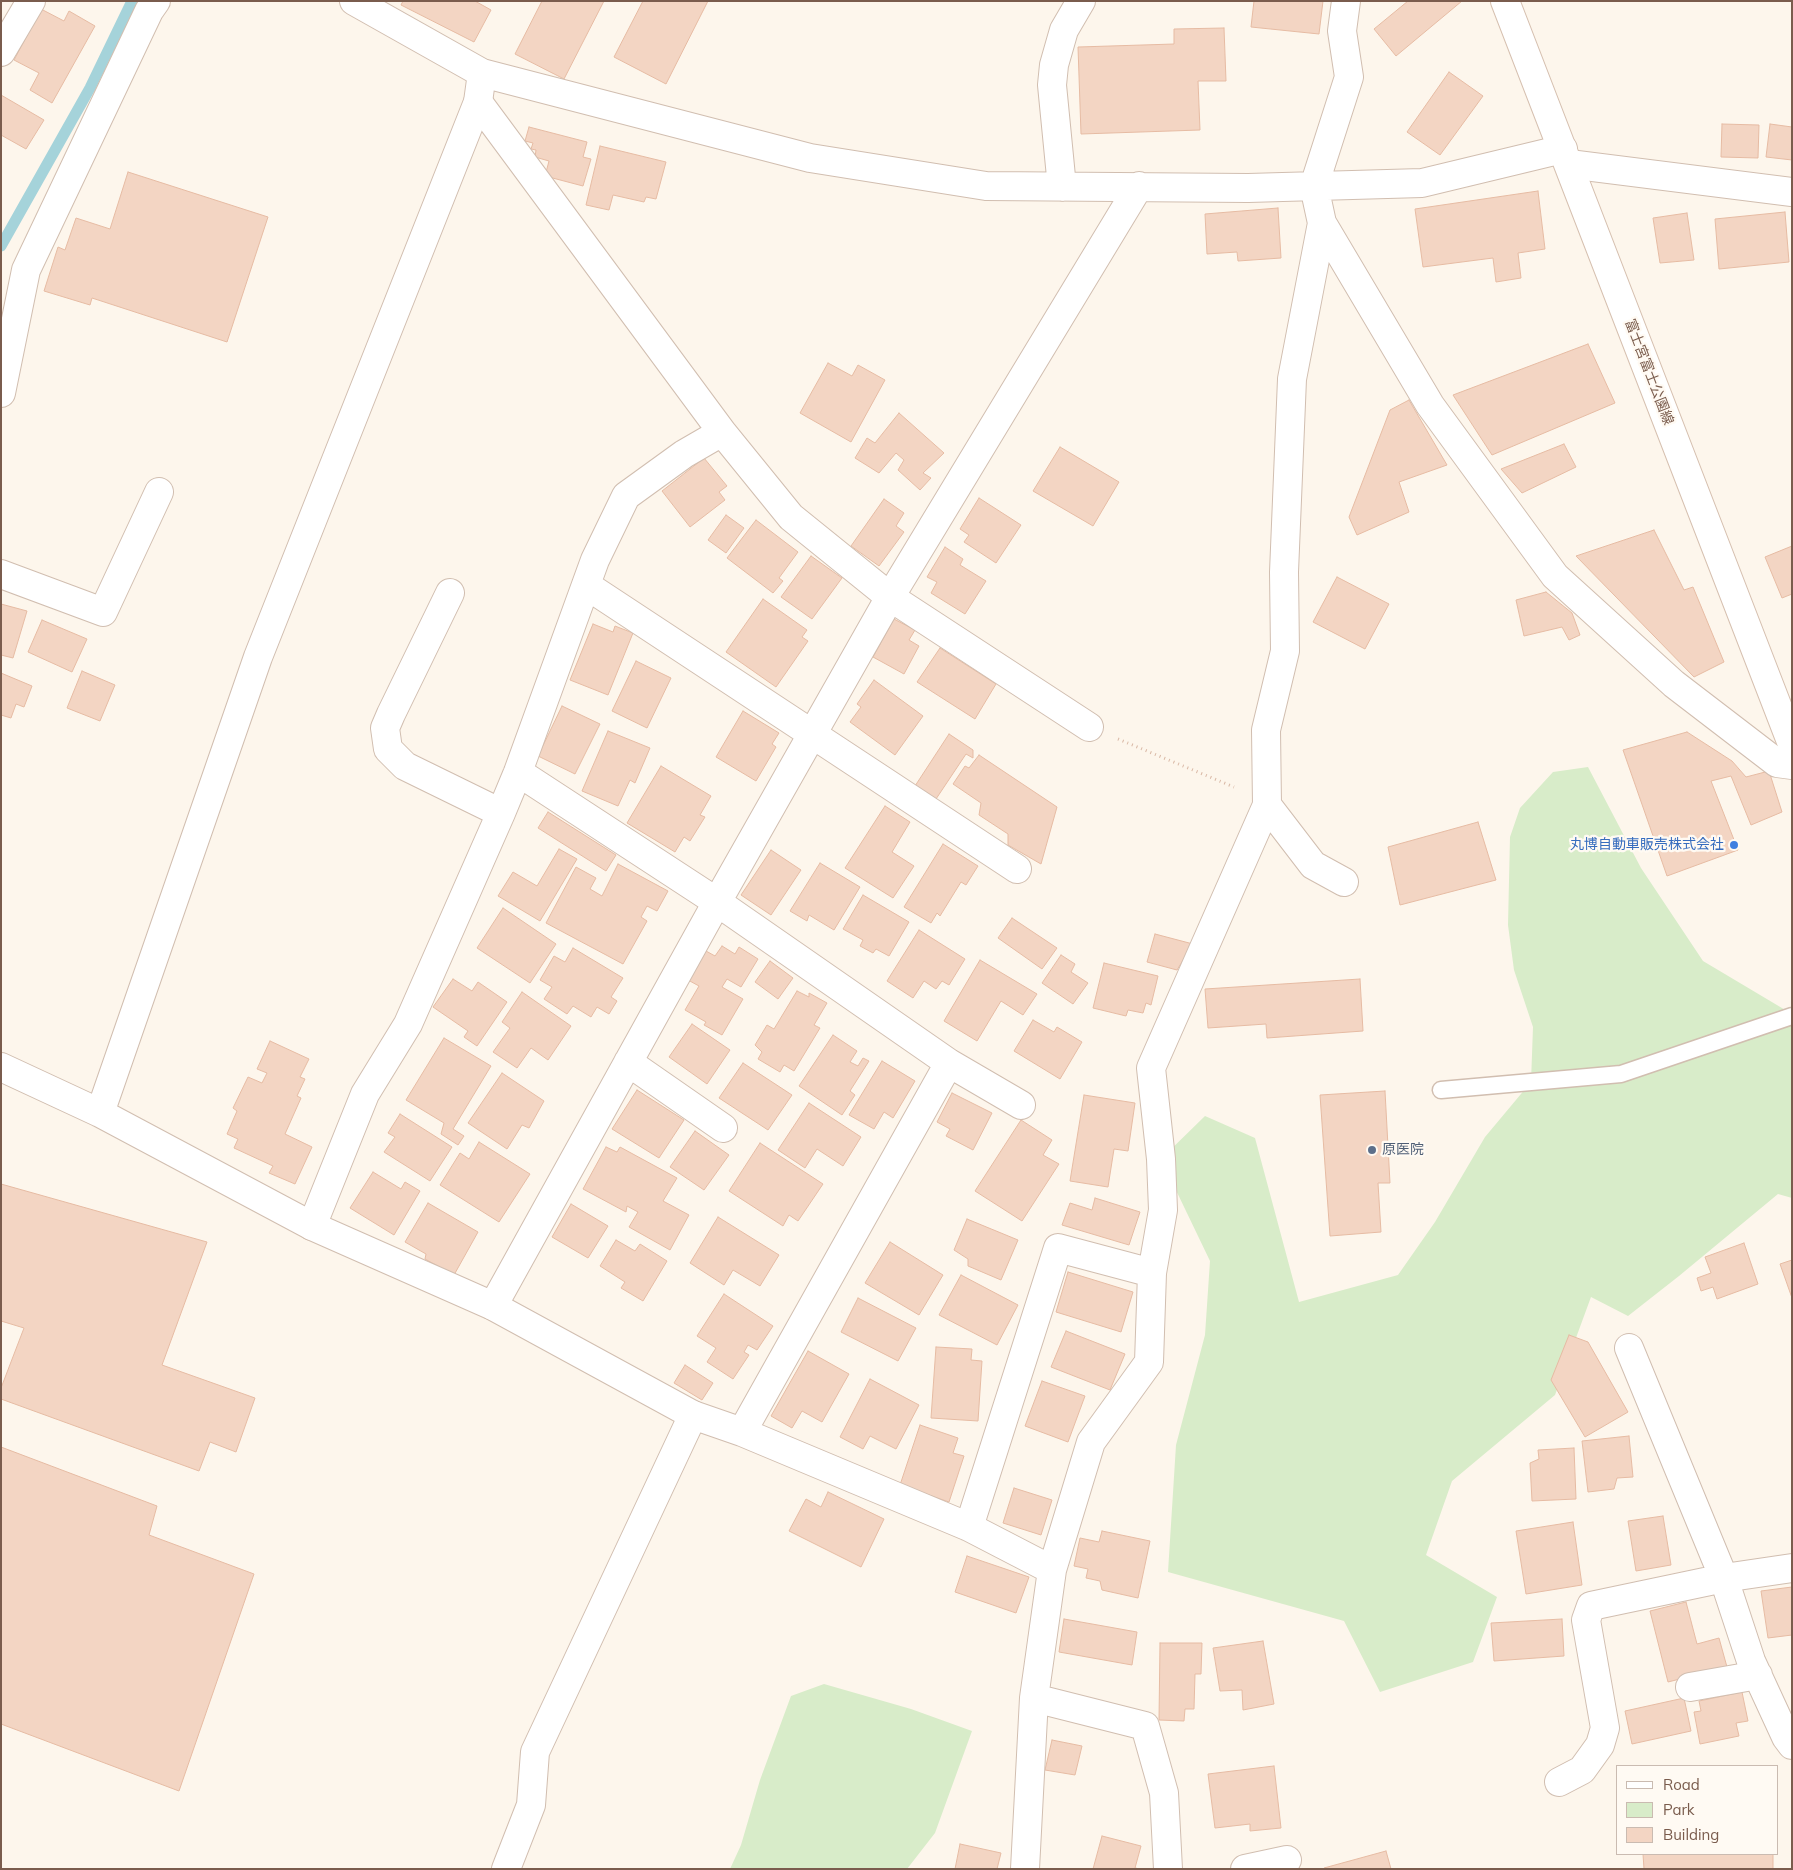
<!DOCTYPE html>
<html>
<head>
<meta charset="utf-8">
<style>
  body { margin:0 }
  #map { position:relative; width:1793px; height:1870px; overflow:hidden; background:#fdf6ec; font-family:Mulish,sans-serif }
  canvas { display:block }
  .frame { position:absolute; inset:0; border:2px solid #7a5c4d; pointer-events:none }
  .legend { position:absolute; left:1616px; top:1765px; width:162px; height:90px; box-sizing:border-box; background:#fffaf3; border:1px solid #cabbb1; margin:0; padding:6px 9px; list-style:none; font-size:15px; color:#7a5c4d }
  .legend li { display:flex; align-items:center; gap:10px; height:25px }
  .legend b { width:25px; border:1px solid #cabbb1 }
</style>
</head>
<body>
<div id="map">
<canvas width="1793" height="1870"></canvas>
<div class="frame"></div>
<ul class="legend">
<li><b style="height:6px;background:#fff"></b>Road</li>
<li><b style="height:14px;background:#d8ecc9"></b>Park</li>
<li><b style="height:14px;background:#f3d5c3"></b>Building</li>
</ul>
</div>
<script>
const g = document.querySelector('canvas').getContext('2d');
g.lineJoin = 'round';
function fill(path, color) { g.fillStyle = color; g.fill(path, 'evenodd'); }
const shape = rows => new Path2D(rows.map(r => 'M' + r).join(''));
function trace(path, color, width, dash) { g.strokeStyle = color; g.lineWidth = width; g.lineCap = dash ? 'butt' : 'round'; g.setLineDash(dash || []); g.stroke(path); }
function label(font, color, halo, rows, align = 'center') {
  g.font = font + ' Mulish,"Noto Sans JP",sans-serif'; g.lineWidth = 4.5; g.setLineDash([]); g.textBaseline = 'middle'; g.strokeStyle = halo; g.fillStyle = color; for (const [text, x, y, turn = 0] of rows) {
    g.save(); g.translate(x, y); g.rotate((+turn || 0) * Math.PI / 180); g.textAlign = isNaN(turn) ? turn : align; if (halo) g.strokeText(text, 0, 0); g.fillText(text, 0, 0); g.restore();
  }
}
const green = shape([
  [1588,767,1641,868,1703,961,1792,1014,1792,1198,1778,1194,1679,1276,1628,1316,1591,1297,1555,1395,1452,1481,1426,1555,1497,1597,1473,1662,1380,1692,1344,1621,1168,1572,1176,1445,1205,1335,1210,1261,1161,1159,1205,1116,1255,1138,1299,1302,1398,1275,1435,1222,1485,1137,1531,1082,1533,1027,1514,970,1508,925,1510,837,1520,808,1553,772],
  [824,1684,911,1709,972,1731,935,1833,907,1869,730,1869,741,1845,760,1780,791,1696]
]);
const stream = shape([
  [1,246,90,88,132,1]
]);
const building = shape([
  [403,1,475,1,491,10,474,42,401,5,403,1],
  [542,1,604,1,564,79,515,54,542,1],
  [643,1,708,1,666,84,614,57,643,1],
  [1254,1,1323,1,1319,34,1251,27,1254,1],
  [1408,1,1462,1,1396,56,1374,29,1408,1],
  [41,9,64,21,69,11,95,26,52,103,30,90,39,73,14,60,41,9],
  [1224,28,1226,81,1198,81,1200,130,1081,134,1078,47,1174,44,1174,29,1224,28],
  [1449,72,1483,96,1440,155,1407,132,1449,72],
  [1,95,44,120,26,149,1,135,1,95],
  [1722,124,1759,125,1758,158,1721,157,1722,124],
  [1770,124,1792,127,1792,160,1766,157,1770,124],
  [529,127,587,142,583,157,591,159,583,186,545,176,549,161,535,157,536,150,531,149,533,143,525,141,529,127],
  [600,146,666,162,656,199,646,197,644,202,613,195,609,210,586,205,600,146],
  [128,172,268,217,227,342,92,298,90,305,44,291,58,247,65,250,76,218,110,229,128,172],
  [1538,191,1545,249,1518,253,1521,278,1496,282,1493,258,1423,267,1415,209,1538,191],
  [1278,208,1281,258,1238,261,1237,252,1207,254,1205,214,1278,208],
  [1785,212,1789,262,1719,269,1715,219,1785,212],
  [1687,213,1694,260,1660,263,1653,218,1687,213],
  [1588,344,1615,403,1492,455,1453,395,1588,344],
  [828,363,852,376,858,365,885,380,851,442,800,413,828,363],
  [1409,400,1447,465,1399,482,1409,512,1357,535,1349,517,1390,410,1409,400],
  [899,413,944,453,923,473,931,478,920,490,898,470,904,460,896,453,879,473,855,458,867,438,875,443,899,413],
  [1564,444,1576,467,1522,493,1501,469,1564,444],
  [1060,447,1119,482,1093,526,1033,491,1060,447],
  [704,458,727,486,719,492,725,500,690,527,662,491,704,458],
  [979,498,1021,525,996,563,964,542,969,535,960,529,979,498],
  [884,499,904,513,896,526,904,532,879,566,851,546,884,499],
  [726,515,744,528,726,553,708,540,726,515],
  [756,520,798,552,779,578,783,581,773,593,727,558,756,520],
  [1654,530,1684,590,1693,587,1724,662,1694,677,1576,556,1654,530],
  [1792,546,1792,594,1782,598,1765,557,1792,546],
  [945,547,963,559,960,565,986,581,965,614,931,593,937,582,927,577,945,547],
  [811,556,842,578,812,619,781,597,811,556],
  [1337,577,1389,604,1365,649,1313,622,1337,577],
  [1546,592,1572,613,1580,635,1569,640,1562,627,1524,636,1516,600,1546,592],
  [763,599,807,630,802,637,808,641,776,687,726,652,763,599],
  [1,604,27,611,13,658,1,655,1,604],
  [894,619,915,630,909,640,919,646,904,674,873,657,894,619],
  [42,620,87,639,72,672,28,652,42,620],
  [593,624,613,632,615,626,633,633,608,695,570,680,593,624],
  [940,648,996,684,975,719,917,682,940,648],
  [636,661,671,678,647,728,612,711,636,661],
  [82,671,115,685,100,721,67,708,82,671],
  [1,673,32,686,24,707,16,704,11,718,1,715,1,673],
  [874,680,923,716,895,755,850,722,861,707,857,704,874,680],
  [562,706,600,724,575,774,538,756,562,706],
  [743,711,779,733,772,744,776,747,756,781,716,757,743,711],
  [608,731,650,748,635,783,630,780,618,806,582,791,608,731],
  [1687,732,1732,761,1746,777,1769,771,1782,812,1751,825,1731,776,1711,781,1738,850,1667,876,1623,750,1687,732],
  [949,734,973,750,973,758,966,754,936,799,915,786,949,734],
  [979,755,1057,807,1041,864,1008,845,1008,834,979,815,981,803,953,784,965,766,969,768,979,755],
  [661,766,711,796,700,815,705,817,690,841,684,837,675,852,627,823,661,766],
  [885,806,910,822,892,852,914,866,893,898,845,868,885,806],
  [548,812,616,855,606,871,538,828,548,812],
  [1478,822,1496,880,1400,905,1388,847,1478,822],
  [943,844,978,866,966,885,961,882,940,916,937,913,931,923,904,907,943,844],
  [559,849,577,859,540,921,498,896,513,872,537,886,559,849],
  [771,850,801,870,771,915,741,895,771,850],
  [820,863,860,887,834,930,809,915,807,921,790,911,820,863],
  [618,864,668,891,657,911,647,906,641,917,647,921,623,964,546,923,576,867,596,878,590,889,602,896,618,864],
  [863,895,909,922,889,956,876,949,873,953,860,946,863,940,843,929,863,895],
  [503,908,556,944,530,983,477,948,503,908],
  [1012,918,1057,948,1042,969,998,938,1012,918],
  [919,930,965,959,949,985,942,981,936,989,924,981,913,998,887,981,919,930],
  [1155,934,1193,944,1177,970,1147,962,1155,934],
  [722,946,735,954,739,947,758,959,741,987,727,979,722,987,743,999,722,1035,704,1025,706,1022,685,1010,699,986,688,980,706,951,715,956,722,946],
  [573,948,623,978,611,997,617,1001,609,1014,597,1007,591,1017,573,1006,567,1014,544,999,552,987,540,980,554,956,565,962,573,948],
  [1061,955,1075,964,1071,972,1088,983,1073,1004,1042,983,1061,955],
  [980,960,1037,994,1023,1015,1001,1001,977,1041,944,1021,980,960],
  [770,961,793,978,778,999,755,982,770,961],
  [1104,963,1158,976,1151,1005,1146,1003,1143,1013,1128,1010,1126,1016,1093,1008,1104,963],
  [453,979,472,991,478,982,507,1002,477,1046,464,1037,468,1031,433,1007,453,979],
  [1360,979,1363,1031,1267,1038,1266,1024,1208,1028,1205,989,1360,979],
  [797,991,809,997,809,993,827,1003,814,1025,820,1028,794,1071,784,1065,780,1072,758,1059,762,1052,755,1045,767,1025,774,1029,797,991],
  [522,992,571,1026,548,1060,531,1048,517,1068,493,1052,510,1028,502,1022,522,992],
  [1033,1020,1054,1032,1057,1027,1082,1042,1060,1079,1014,1051,1033,1020],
  [692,1024,730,1050,707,1084,669,1057,692,1024],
  [833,1035,857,1051,850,1062,858,1066,863,1058,869,1061,850,1091,855,1095,842,1115,799,1086,833,1035],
  [444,1038,491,1066,453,1129,464,1136,458,1145,441,1134,444,1123,406,1100,444,1038],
  [270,1041,309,1059,300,1077,305,1079,297,1096,301,1098,285,1134,312,1147,295,1184,269,1173,273,1166,234,1148,238,1139,227,1134,237,1111,233,1108,248,1077,262,1083,267,1073,257,1069,270,1041],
  [882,1061,915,1081,893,1118,884,1112,874,1129,849,1115,882,1061],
  [743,1063,792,1095,768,1130,719,1098,743,1063],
  [502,1073,544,1101,529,1128,522,1125,507,1149,468,1123,502,1073],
  [637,1090,684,1120,659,1158,612,1129,637,1090],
  [1385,1091,1390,1183,1378,1183,1381,1232,1330,1236,1320,1095,1385,1091],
  [952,1093,992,1113,973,1150,946,1136,950,1129,937,1122,952,1093],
  [1084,1095,1135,1103,1128,1151,1114,1149,1108,1187,1070,1181,1084,1095],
  [809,1103,861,1137,843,1166,817,1149,805,1168,778,1150,809,1103],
  [400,1114,452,1147,430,1181,384,1152,395,1137,388,1133,400,1114],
  [1021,1120,1052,1140,1043,1155,1059,1164,1022,1221,975,1191,1021,1120],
  [695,1131,729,1155,704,1190,670,1167,695,1131],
  [479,1142,530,1174,499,1222,440,1185,460,1153,469,1159,479,1142],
  [760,1143,823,1184,798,1221,789,1215,783,1226,729,1191,760,1143],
  [606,1147,617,1152,620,1147,677,1178,663,1201,689,1215,670,1250,629,1227,638,1212,627,1206,626,1212,583,1189,606,1147],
  [373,1172,401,1189,405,1182,420,1191,394,1235,350,1208,373,1172],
  [1,1184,207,1242,162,1365,255,1398,236,1452,210,1442,199,1471,1,1399,1,1388,24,1328,1,1321,1,1184],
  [1095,1198,1140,1212,1129,1245,1062,1225,1070,1203,1092,1210,1095,1198],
  [428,1203,478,1232,454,1275,425,1259,426,1254,405,1242,428,1203],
  [571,1204,608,1226,588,1258,552,1237,571,1204],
  [718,1217,779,1255,760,1286,733,1270,724,1285,690,1263,718,1217],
  [967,1219,1018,1240,1001,1280,968,1266,968,1259,954,1250,967,1219],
  [616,1240,635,1251,640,1244,667,1261,643,1301,621,1288,625,1282,600,1266,616,1240],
  [890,1242,943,1275,919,1315,865,1283,890,1242],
  [1744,1243,1758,1284,1717,1299,1713,1287,1701,1291,1697,1278,1711,1273,1705,1257,1744,1243],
  [1792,1260,1792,1298,1780,1264,1792,1260],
  [1068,1272,1133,1292,1121,1332,1056,1312,1068,1272],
  [961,1275,1018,1305,997,1345,939,1315,961,1275],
  [724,1294,773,1326,757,1350,748,1345,744,1352,749,1355,733,1379,707,1362,716,1348,697,1336,724,1294],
  [858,1298,916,1328,898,1361,841,1332,858,1298],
  [1066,1331,1125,1354,1110,1390,1051,1367,1066,1331],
  [1569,1335,1588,1342,1628,1412,1585,1437,1551,1380,1569,1335],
  [936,1347,972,1349,971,1360,982,1361,978,1421,931,1418,936,1347],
  [808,1351,849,1374,822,1422,802,1411,792,1428,771,1416,808,1351],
  [685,1365,713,1383,702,1400,674,1383,685,1365],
  [870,1379,919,1405,896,1449,870,1436,863,1449,840,1437,870,1379],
  [1042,1381,1085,1396,1068,1442,1025,1426,1042,1381],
  [920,1425,958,1438,953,1453,964,1456,949,1502,900,1485,920,1425],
  [1629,1436,1633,1477,1617,1478,1614,1489,1588,1492,1582,1441,1629,1436],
  [1,1447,157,1506,149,1535,254,1574,179,1791,1,1724,1,1447],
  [1574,1448,1576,1499,1532,1501,1530,1463,1539,1459,1538,1450,1574,1448],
  [1014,1488,1052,1500,1041,1535,1003,1523,1014,1488],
  [828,1492,884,1519,861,1567,789,1531,806,1499,821,1507,828,1492],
  [1663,1516,1671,1565,1636,1571,1628,1521,1663,1516],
  [1573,1522,1582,1585,1526,1594,1516,1531,1573,1522],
  [1102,1531,1150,1541,1138,1598,1102,1590,1100,1581,1086,1578,1088,1569,1074,1566,1080,1538,1099,1542,1102,1531],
  [967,1556,1029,1577,1016,1613,955,1592,967,1556],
  [1792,1587,1792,1635,1768,1638,1761,1591,1792,1587],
  [1686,1602,1697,1644,1719,1638,1727,1667,1668,1682,1650,1611,1686,1602],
  [1064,1619,1137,1632,1132,1665,1059,1652,1064,1619],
  [1562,1619,1564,1656,1494,1661,1491,1623,1562,1619],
  [1263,1641,1274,1704,1243,1710,1242,1690,1220,1691,1213,1648,1263,1641],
  [1160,1643,1202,1643,1201,1674,1195,1674,1194,1709,1185,1709,1184,1721,1159,1720,1160,1643],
  [1742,1692,1748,1721,1736,1723,1739,1736,1700,1744,1694,1712,1701,1711,1699,1701,1742,1692],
  [1684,1698,1691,1731,1632,1744,1625,1711,1684,1698],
  [1052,1740,1082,1746,1075,1775,1045,1770,1052,1740],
  [1274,1766,1281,1828,1250,1831,1250,1824,1215,1828,1208,1774,1274,1766],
  [1102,1836,1141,1846,1135,1868,1140,1869,1093,1869,1102,1836],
  [960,1844,1001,1853,997,1869,955,1869,960,1844],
  [1386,1851,1391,1869,1324,1869,1324,1868,1386,1851],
  [1643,1854,1773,1854,1773,1869,1644,1869,1643,1854]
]);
const path = shape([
  [1118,739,1234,787]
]);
const service = shape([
  [1441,1090,1621,1074,1792,1016]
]);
const minor = shape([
  [354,1,482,73,810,158,986,186,1248,188,1422,183,1563,149],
  [1,52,31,1],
  [478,102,722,432,791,517,890,597,1089,727],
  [1569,164,1792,192],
  [1062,187,1052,85,1054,65,1064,30,1081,1],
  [1322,223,1430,405,1555,576,1674,684,1777,763,1792,765],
  [1,393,26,270,149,11,156,1],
  [1,574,103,612,159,492],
  [586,585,1017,869],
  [450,593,391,714,385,728,388,749,405,766,501,813],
  [518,772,717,902,949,1063,1021,1105],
  [1344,882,1313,865,1267,805,1266,730,1285,651,1284,572,1292,379,1322,223,1314,186,1349,77,1342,31,1346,1],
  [628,1062,723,1128],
  [312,1226,365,1094,408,1024,501,813,518,772,595,560,626,496,684,454,722,432],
  [493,1306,717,902,890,597,1139,186],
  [1629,1348,1723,1576,1751,1661,1786,1737,1792,1745],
  [742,1432,949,1063],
  [969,1527,1058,1248,1152,1273],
  [1690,1687,1758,1675],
  [1034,1698,1145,1726,1164,1793,1168,1869],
  [1559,1782,1582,1770,1600,1745,1605,1728,1586,1620,1591,1606,1724,1578,1792,1568],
  [506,1869,531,1805,535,1752,693,1415,742,1432,969,1527,1052,1570],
  [1025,1869,1034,1698,1052,1570,1091,1442,1149,1362,1152,1273,1163,1210,1161,1159,1151,1068,1267,805],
  [1245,1869,1287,1860]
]);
const tertiary = shape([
  [1,1067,100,1113,312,1226,493,1306,693,1415],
  [100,1113,258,657,478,102,482,73]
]);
const secondary = shape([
  [1505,1,1792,744]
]);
const markers = [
  [1734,845,5,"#3f7fe0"],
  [1372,1150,5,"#5c6f8a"]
];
const streetNames = [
  ["富士宮富士公園線",1649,372,69]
];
const shopNames = [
  ["丸博自動車販売株式会社",1724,845]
];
const serviceNames = [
  ["原医院",1382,1150]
];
fill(green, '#d8ecc9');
trace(stream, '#a5d3da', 11);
fill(building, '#f3d5c3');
trace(building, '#e6bba3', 1);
trace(service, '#d1beb0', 19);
trace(minor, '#d1beb0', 30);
trace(tertiary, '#d1beb0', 30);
trace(secondary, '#d6c0b0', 30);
trace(path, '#d9b8a5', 3, [1, 4]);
trace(service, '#fff', 16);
trace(minor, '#fff', 28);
trace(tertiary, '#fff', 28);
trace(secondary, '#fff', 28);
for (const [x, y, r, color] of markers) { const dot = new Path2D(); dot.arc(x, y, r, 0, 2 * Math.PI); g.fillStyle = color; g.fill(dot); trace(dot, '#fffaf3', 2); }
label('14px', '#7a5c4d', '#fffaf3', streetNames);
label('14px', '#366cbe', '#fffaf3', shopNames, 'right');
label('14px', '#4e5e75', '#fffaf3', serviceNames, 'left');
</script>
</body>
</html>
